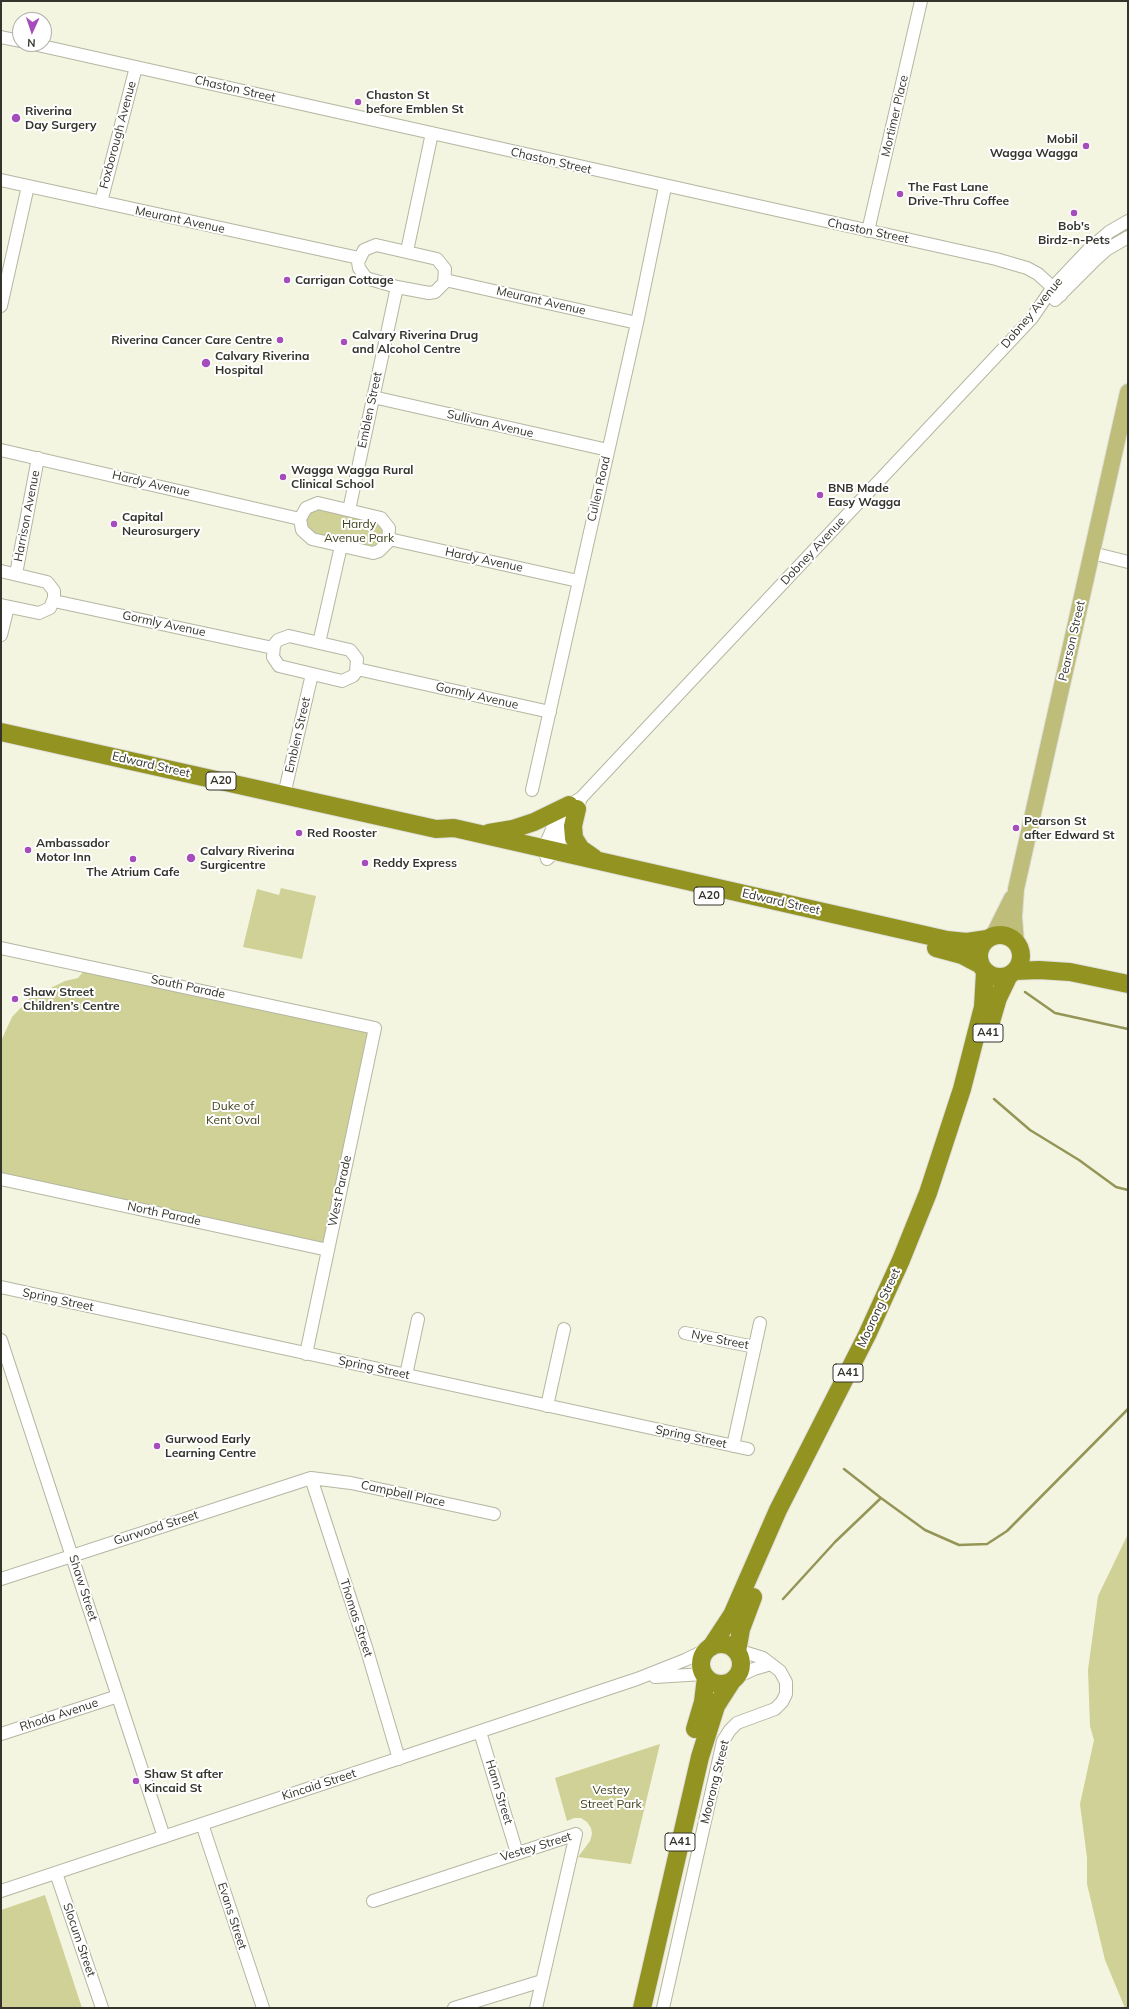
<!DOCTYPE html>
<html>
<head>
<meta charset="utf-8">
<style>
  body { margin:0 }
  #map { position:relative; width:1129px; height:2009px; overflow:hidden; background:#f4f5e0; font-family:Mulish,sans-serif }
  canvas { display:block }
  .frame { position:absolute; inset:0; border:2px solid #34342c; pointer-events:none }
  .north { position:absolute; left:12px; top:12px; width:40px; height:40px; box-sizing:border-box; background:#fff; border:1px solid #aeaeab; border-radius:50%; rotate:183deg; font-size:11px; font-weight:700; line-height:16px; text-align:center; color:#34342c }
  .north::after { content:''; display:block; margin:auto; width:14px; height:18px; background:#a54dba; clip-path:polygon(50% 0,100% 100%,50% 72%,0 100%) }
</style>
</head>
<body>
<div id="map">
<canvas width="1129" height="2009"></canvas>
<div class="frame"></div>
<div class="north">N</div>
</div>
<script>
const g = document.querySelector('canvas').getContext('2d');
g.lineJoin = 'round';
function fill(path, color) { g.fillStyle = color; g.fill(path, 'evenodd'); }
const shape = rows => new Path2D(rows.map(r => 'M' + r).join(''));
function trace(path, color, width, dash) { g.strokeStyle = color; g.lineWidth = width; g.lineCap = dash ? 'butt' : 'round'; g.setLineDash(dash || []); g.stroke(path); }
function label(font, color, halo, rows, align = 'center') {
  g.font = font + ' Mulish,sans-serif'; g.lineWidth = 4; g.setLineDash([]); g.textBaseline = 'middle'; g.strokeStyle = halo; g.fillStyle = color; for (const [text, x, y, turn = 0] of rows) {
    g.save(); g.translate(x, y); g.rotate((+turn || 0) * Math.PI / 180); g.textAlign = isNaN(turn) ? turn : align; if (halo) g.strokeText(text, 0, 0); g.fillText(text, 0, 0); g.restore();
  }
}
const green = shape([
  [319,509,375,521,382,530,382,538,377,544,371,547,317,537,308,530,305,516,308,513],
  [281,888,316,896,302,959,243,947,257,889,279,895],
  [88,966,375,1028,328,1250,1,1179,1,1041,12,1017,30,998,65,981,78,978],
  [1128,1534,1128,2008,1125,2008,1105,1960,1087,1884,1087,1858,1080,1804,1094,1740,1090,1726,1088,1670,1098,1596],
  [660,1744,631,1864,578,1857,590,1841,592,1834,591,1828,587,1822,581,1818,574,1818,567,1821,555,1778],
  [45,1895,82,2008,1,2008,1,1910]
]);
const stream = shape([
  [1025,992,1055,1013,1128,1029],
  [994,1099,1030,1130,1079,1160,1116,1187,1128,1190],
  [844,1469,881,1498],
  [783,1599,835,1542,881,1498,925,1530,959,1545,987,1544,1007,1531,1128,1409]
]);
const minor = shape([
  [1,37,20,41],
  [33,44,996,259,1027,268,1038,274,1061,295],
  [1,180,359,258],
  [101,202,136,67],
  [868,231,921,1],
  [376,245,437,259,445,269,444,283,435,292,429,293,397,287,366,278,359,268,358,262,364,250,376,245],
  [407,251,432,133],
  [445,280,637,323],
  [1055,300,1095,260,1106,250,1128,237],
  [1,306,28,186],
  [373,397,608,450],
  [1,450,300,519],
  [318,503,381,518,389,528,388,542,379,551,373,553,312,539,302,530,300,519,306,508,318,503],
  [349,510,397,287],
  [389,539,578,581],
  [1092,553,1128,562],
  [1,571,47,582,54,591,54,598,50,608,39,613,1,605],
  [16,574,38,458],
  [54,601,273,648],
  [1,635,8,607],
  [289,636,350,650,357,659,356,672,353,676,342,681,279,666,273,657,274,645,278,640,289,636],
  [319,643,341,546],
  [357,669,550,712],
  [532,790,637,323,665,187],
  [284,795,312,674],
  [581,798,577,809,566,822,556,851,547,859,544,848,558,816,569,805,581,798,1032,318,1053,287,1088,250,1109,232,1128,221],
  [1,948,375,1028,306,1354],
  [1,1179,328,1250],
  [1,1287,748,1449],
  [685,1333,755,1347],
  [1,1340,164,1837],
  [406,1375,418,1319],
  [547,1406,564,1329],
  [733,1446,760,1323],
  [311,1478,366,1647,399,1759],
  [1,1579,311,1478,351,1483,494,1514],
  [655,1677,704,1674],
  [737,1677,754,1669,771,1664],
  [480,1732,517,1853],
  [1,1734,118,1696],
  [202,1824,263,2008],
  [56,1873,102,2008],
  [1,1891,637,1679,685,1660,710,1648],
  [373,1901,576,1834],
  [454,2008,542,1981],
  [536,2008,576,1834],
  [663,2008,723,1741,730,1730,737,1723,775,1709,782,1702,786,1694,786,1682,780,1671,763,1658,747,1653,738,1653]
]);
const major = shape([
  [993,936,1012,898],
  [1016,942,1014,917,1016,889,1128,392]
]);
const highway = shape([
  [1,732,436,829,454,828,947,940,967,942,987,939],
  [577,809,573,826,574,838,581,849,594,858],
  [489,833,513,829,534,822,569,805],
  '979 956a21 21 0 1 1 42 0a21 21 0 1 1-42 0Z',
  [936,948,962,955,981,965],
  [1015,971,1039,970,1070,972,1128,984],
  [990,1025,998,998,1009,975],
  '701 1664a20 20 0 1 1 40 0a20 20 0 1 1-40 0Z',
  [711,1647,732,1615,778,1510,867,1335,901,1260,928,1193,962,1089,983,1007,985,972],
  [737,1652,741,1629,753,1597],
  [695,1729,703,1702,706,1677],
  [642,2008,700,1757,716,1706,732,1681]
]);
const markers = [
  [358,102,4,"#a54dba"],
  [16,118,5,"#a54dba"],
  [1086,146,4,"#a54dba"],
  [900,194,4,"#a54dba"],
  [1074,213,4,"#a54dba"],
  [287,280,4,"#a54dba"],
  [280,340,4,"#a54dba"],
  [344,342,4,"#a54dba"],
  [206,363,5,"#a54dba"],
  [283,477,4,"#a54dba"],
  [820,495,4,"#a54dba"],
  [114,524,4,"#a54dba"],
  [1016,828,4,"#a54dba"],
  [299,833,4,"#a54dba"],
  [28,850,4,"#a54dba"],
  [191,858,5,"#a54dba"],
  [133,859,4,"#a54dba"],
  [365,863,4,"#a54dba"],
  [15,999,4,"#a54dba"],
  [157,1446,4,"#a54dba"],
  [136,1781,4,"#a54dba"]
];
const shields = [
  [221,781,30],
  [709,896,30],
  [988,1033,30],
  [848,1373,30],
  [680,1842,30]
];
const shieldNames = [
  ["A20",221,781],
  ["A20",709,896],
  ["A41",988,1033],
  ["A41",848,1373],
  ["A41",680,1842]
];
const streetNames = [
  ["Chaston Street",235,89,13],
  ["Mortimer Place",895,116,-77],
  ["Foxborough Avenue",118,135,-75],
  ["Chaston Street",551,161,13],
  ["Meurant Avenue",180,220,12],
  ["Chaston Street",868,231,12],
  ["Meurant Avenue",541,301,13],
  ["Dobney Avenue",1032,313,-50],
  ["Emblen Street",370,410,-78],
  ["Sullivan Avenue",490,424,13],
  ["Hardy Avenue",151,484,13],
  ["Cullen Road",599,489,-77],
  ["Harrison Avenue",27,516,-79],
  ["Dobney Avenue",813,551,-47],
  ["Hardy Avenue",484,560,12],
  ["Gormly Avenue",164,624,12],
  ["Pearson Street",1072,641,-77],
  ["Gormly Avenue",477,696,13],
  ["Emblen Street",298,735,-77],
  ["Edward Street",151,765,13],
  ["Edward Street",781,902,13],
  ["South Parade",188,987,12],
  ["West Parade",340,1191,-78],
  ["North Parade",164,1214,12],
  ["Spring Street",58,1300,12],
  ["Moorong Street",879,1308,-65],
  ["Nye Street",720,1340,11],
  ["Spring Street",374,1368,12],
  ["Spring Street",691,1437,12],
  ["Campbell Place",403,1494,12],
  ["Gurwood Street",156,1528,-18],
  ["Shaw Street",83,1588,72],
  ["Thomas Street",356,1618,72],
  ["Rhoda Avenue",59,1715,-18],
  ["Moorong Street",715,1782,-76],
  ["Kincaid Street",319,1785,-18],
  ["Hann Street",499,1792,73],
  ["Vestey Street",536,1847,-17],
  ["Evans Street",232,1916,72],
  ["Slocum Street",79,1940,71]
];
const poiNames = [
  ["Chaston St",366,95],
  ["before Emblen St",366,109],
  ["Riverina",25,111],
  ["Day Surgery",25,125],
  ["Mobil",1078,139,"right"],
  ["Wagga Wagga",1078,153,"right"],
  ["The Fast Lane",908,187],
  ["Drive-Thru Coffee",908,201],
  ["Bob's",1074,226,"center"],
  ["Birdz-n-Pets",1074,240,"center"],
  ["Carrigan Cottage",295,280],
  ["Calvary Riverina Drug",352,335],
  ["and Alcohol Centre",352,349],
  ["Riverina Cancer Care Centre",272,340,"right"],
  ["Calvary Riverina",215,356],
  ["Hospital",215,370],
  ["Wagga Wagga Rural",291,470],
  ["Clinical School",291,484],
  ["BNB Made",828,488],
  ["Easy Wagga",828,502],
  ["Capital",122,517],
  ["Neurosurgery",122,531],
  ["Pearson St",1024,821],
  ["after Edward St",1024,835],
  ["Red Rooster",307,833],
  ["Ambassador",36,843],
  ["Motor Inn",36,857],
  ["Calvary Riverina",200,851],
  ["Surgicentre",200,865],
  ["Reddy Express",373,863],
  ["The Atrium Cafe",133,872,"center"],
  ["Shaw Street",23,992],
  ["Children’s Centre",23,1006],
  ["Gurwood Early",165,1439],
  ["Learning Centre",165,1453],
  ["Shaw St after",144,1774],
  ["Kincaid St",144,1788]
];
const parkNames = [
  ["Hardy",359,524],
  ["Avenue Park",359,538],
  ["Duke of",233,1106],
  ["Kent Oval",233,1120],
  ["Vestey",611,1790],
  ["Street Park",611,1804]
];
fill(green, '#cfd196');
trace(stream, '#949557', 2.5);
trace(minor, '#b5b6a2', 14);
trace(major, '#dfdfdd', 18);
trace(highway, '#dfdfdd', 20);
trace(minor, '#fff', 12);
trace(major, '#bebe7a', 16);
trace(highway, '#939322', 18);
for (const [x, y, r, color] of markers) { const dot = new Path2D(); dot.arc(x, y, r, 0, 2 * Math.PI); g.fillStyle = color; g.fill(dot); trace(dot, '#fff', 1.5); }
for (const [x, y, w] of shields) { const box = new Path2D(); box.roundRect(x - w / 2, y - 9, w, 18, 3); g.fillStyle = '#fff'; g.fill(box); trace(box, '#34342c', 1); }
label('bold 11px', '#34342c', null, shieldNames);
label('12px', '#34342c', '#fff', streetNames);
label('bold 12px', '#34342c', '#fff', poiNames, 'left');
label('12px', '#41411c', '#fff', parkNames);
</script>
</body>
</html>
